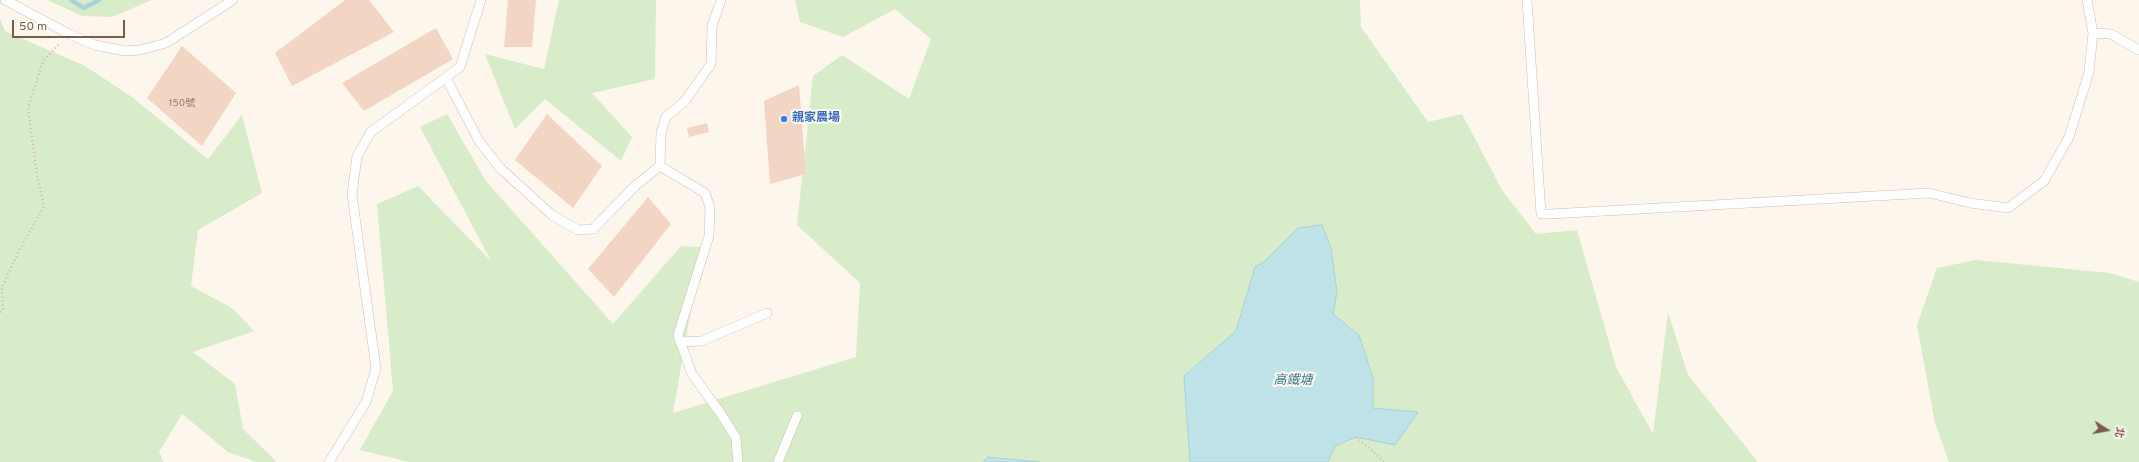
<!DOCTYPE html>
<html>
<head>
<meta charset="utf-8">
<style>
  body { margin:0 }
  #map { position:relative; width:2139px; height:462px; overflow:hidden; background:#fdf6ec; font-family:Overpass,"Noto Sans TC",sans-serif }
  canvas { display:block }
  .north { position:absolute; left:2087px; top:410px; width:40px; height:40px; -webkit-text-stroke:3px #fffaf3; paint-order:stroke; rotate:101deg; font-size:11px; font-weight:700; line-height:16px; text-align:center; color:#7a5c4d }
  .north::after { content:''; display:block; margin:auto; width:14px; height:18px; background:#7a5c4d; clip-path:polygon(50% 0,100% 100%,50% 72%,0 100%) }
  .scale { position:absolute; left:12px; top:20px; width:113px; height:18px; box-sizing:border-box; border:2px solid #7a5c4d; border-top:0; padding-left:5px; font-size:12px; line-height:14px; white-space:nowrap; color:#7a5c4d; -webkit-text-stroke:3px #fffaf3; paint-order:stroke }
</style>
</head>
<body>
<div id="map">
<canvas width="2139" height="462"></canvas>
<div class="north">北</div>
<div class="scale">50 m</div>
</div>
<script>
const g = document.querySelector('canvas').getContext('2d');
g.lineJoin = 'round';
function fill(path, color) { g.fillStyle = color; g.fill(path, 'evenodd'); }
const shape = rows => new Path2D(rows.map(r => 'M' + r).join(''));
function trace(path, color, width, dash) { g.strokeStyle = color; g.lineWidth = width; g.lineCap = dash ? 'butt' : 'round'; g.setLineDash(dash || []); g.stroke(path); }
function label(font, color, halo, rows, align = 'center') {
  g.font = font + ' Overpass,"Noto Sans TC",sans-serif'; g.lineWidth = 4; g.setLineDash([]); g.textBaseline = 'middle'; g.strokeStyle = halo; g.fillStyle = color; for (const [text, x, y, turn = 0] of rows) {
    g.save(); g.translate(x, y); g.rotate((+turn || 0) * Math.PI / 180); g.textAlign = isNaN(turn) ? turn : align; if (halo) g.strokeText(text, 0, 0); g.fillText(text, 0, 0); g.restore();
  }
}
const green = shape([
  [47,0,152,0,112,17,82,16],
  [559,0,656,0,655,79,592,93,632,137,621,161,545,99,515,129,485,54,544,69],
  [795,0,1360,0,1361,27,1428,122,1462,114,1502,190,1536,234,1577,230,1616,367,1653,434,1668,312,1688,375,1758,462,409,462,360,450,393,391,377,204,418,186,491,261,420,127,447,114,486,181,613,324,681,246,702,247,673,413,856,357,860,283,797,225,813,76,842,55,909,99,931,39,895,9,843,37,800,22],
  [0,19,5,31,85,66,132,97,208,159,242,115,262,193,198,230,191,286,232,308,254,331,193,352,235,384,243,429,277,462,256,462,228,452,182,414,159,452,164,462,0,462],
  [1976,260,2110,273,2139,282,2139,462,1949,462,1935,423,1917,325,1937,268]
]);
const water = shape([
  [1322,225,1331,248,1337,292,1333,314,1359,335,1373,378,1373,408,1418,412,1395,445,1356,437,1335,446,1328,462,1190,462,1184,376,1236,331,1255,267,1264,262,1298,228,1322,225],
  [988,457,1040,462,983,462,988,457]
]);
const stream = shape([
  [71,0,84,8,99,0]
]);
const building = shape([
  [345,0,369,0,394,32,292,86,275,53],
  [508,0,536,0,532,47,504,47],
  [436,28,453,59,364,111,342,83],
  [182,46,236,93,202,146,147,98],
  [799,85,806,174,770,184,764,101],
  [547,114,602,166,573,208,515,160],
  [707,123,709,132,689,137,687,128],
  [648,197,671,224,614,297,588,269]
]);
const path = shape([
  [0,312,3,310,2,287,19,251,44,206,37,175,28,108,43,61,60,43],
  [1356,437,1385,462]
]);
const lane = shape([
  [5,0,69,34,95,45,125,51,140,50,166,43,233,0],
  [721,0,712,26,711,64,685,101,666,117,661,133,660,166,705,193,710,207,709,236,678,335,692,374,721,414,736,438,738,462],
  [1527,0,1541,214,1550,214,1929,193,1970,203,2008,208,2044,181,2069,137,2089,72,2093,33,2087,0],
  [2093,33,2111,34,2139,50],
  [446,78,479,141,500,168,552,215,578,230,593,229,635,186,660,166],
  [680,342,702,341,767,313],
  [329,462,366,402,376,368,352,195,357,156,371,132,460,67,481,0],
  [778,462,797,416]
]);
const markers = [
  [784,119,4,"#3f7fe0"]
];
const numberNames = [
  ["150號",182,104]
];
const shopNames = [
  ["親家農場",792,119]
];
const waterNames = [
  ["高鐵塘",1293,381]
];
fill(green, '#d8ecc9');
fill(water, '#bfe3e8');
trace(water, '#a5d3da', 1);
trace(stream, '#a5d3da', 4.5);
fill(building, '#f3d5c3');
trace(lane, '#d1beb0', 10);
trace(path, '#d9b8a5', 2.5, [1, 3]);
trace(lane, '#fff', 9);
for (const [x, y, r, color] of markers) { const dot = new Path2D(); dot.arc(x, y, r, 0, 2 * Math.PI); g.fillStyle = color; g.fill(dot); trace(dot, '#fffaf3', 1.5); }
label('10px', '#987a6a', null, numberNames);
label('bold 12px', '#366cbe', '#fffaf3', shopNames, 'left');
label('italic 13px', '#437c86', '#fffaf3', waterNames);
</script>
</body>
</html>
